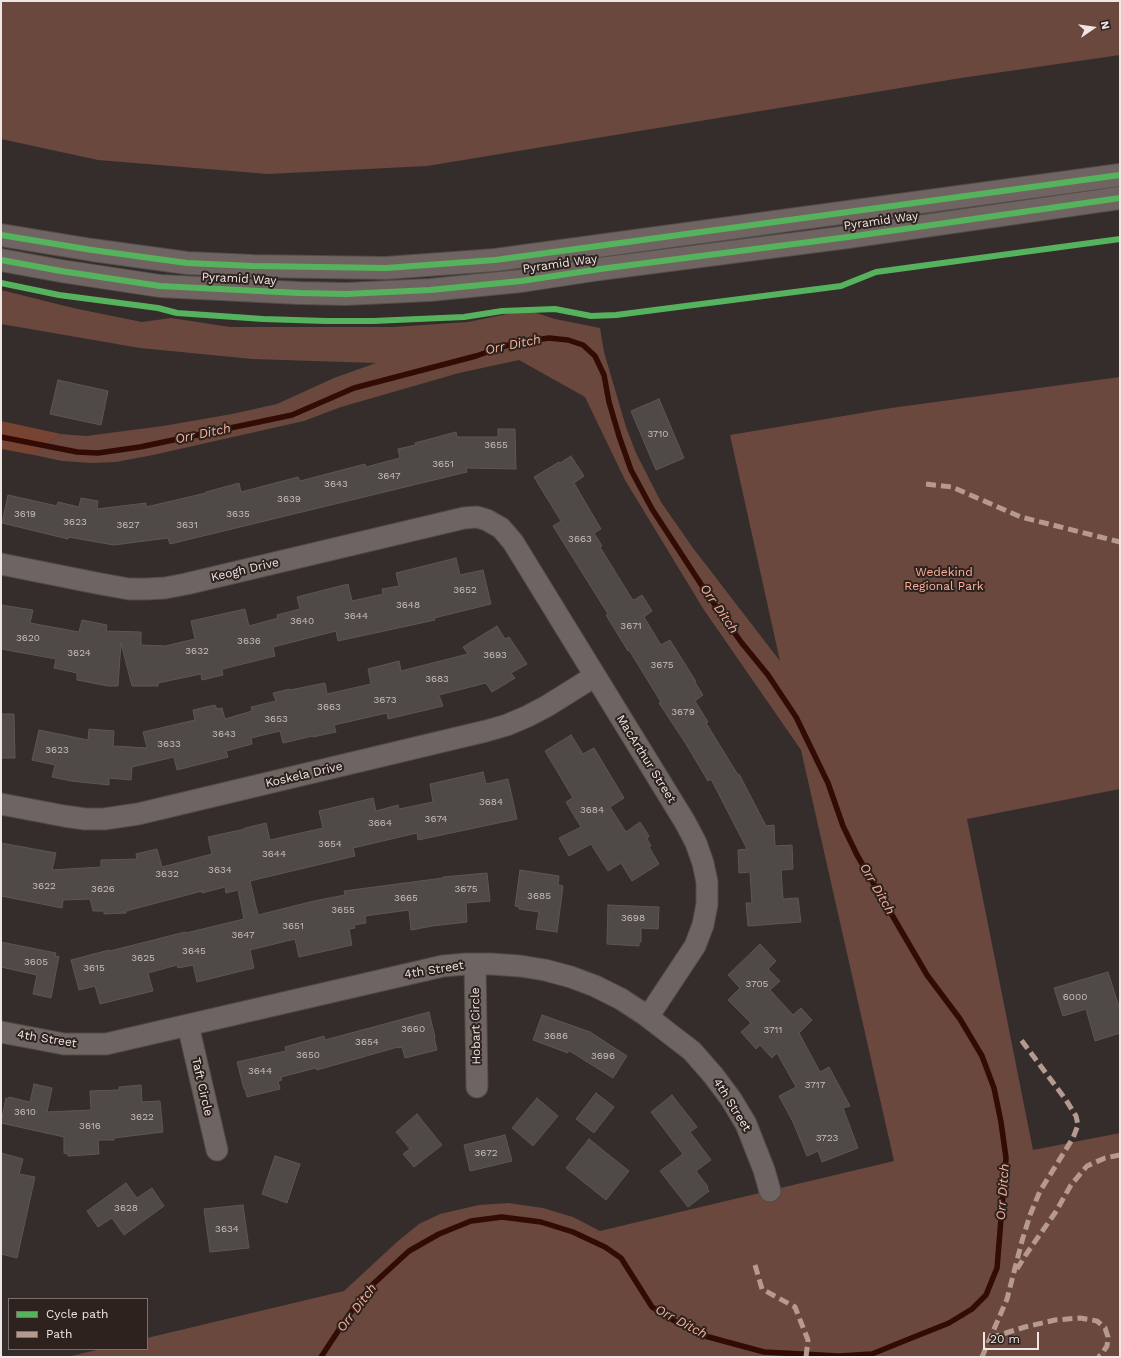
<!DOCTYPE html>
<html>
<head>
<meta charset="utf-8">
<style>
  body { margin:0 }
  #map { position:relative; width:1121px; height:1358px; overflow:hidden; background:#342d2c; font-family:"Work Sans",sans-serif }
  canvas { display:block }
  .frame { position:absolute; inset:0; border:2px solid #efe6e4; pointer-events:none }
  .legend { position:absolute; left:8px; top:1298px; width:140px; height:52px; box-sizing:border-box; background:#2e221e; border:1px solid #7b706d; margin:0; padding:5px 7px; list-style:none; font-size:12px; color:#efe6e4 }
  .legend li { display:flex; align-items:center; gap:8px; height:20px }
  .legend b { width:20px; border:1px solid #7b706d }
  .north { position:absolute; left:1073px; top:8px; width:40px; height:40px; -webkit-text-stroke:3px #2e221e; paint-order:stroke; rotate:77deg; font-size:11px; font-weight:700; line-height:16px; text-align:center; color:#efe6e4 }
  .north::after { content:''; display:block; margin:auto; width:14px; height:18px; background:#efe6e4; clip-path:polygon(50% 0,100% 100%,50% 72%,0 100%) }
  .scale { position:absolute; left:983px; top:1332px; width:56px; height:18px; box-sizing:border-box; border:2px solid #efe6e4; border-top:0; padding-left:5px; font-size:12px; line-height:14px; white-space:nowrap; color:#efe6e4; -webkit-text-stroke:3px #2e221e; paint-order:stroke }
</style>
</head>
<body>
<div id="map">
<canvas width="1121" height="1358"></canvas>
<div class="frame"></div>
<ul class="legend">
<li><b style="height:5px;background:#56b35d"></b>Cycle path</li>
<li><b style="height:5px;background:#b69a8f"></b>Path</li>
</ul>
<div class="north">N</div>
<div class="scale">20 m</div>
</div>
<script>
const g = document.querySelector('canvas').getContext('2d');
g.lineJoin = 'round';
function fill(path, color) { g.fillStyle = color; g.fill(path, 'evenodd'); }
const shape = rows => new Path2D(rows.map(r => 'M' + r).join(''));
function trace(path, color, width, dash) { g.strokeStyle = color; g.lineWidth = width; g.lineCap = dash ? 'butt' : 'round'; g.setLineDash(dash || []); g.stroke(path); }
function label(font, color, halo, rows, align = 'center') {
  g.font = font + ' "Work Sans",sans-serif'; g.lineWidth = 4; g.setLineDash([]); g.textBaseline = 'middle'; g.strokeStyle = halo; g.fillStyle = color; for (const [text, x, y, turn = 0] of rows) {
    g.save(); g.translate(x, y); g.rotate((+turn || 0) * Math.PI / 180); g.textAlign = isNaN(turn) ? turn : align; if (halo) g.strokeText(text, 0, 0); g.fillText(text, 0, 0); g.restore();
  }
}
const green = shape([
  [1,1,1120,1,1120,55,961,78,427,166,268,174,98,160,1,139],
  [1,290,73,308,142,322,171,318,230,327,393,327,468,322,527,310,555,319,600,328,604,352,626,427,636,453,661,502,693,548,780,661,730,435,891,408,1120,377,1120,789,967,819,1033,1150,1120,1133,1120,1357,67,1357,101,1349,147,1349,147,1338,344,1291,398,1241,419,1224,440,1214,479,1205,508,1203,543,1208,573,1217,600,1231,894,1161,801,750,704,610,625,480,585,397,519,360,459,373,341,407,304,421,153,455,116,462,91,463,62,461,34,455,50,441,61,434,86,436,163,426,232,414,277,404,334,378,376,363,252,359,140,348,1,324]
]);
const forest = shape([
  [1,421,61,434,50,441,34,455,1,449]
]);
const stream = shape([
  [1,437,77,452,98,453,140,447,292,415,354,388,476,356,514,343,549,338,568,340,583,345,595,356,604,375,609,402,619,436,631,470,652,509,708,595,741,642,768,675,796,717,828,783,843,826,857,855,927,975,960,1019,982,1056,994,1088,1001,1122,1006,1158,997,1268,986,1295,972,1309,949,1323,909,1339,872,1354,839,1356,764,1352,705,1336,676,1322,652,1307,621,1258,605,1247,573,1232,541,1222,502,1217,471,1221,439,1234,409,1251,371,1286,348,1316,321,1357]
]);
const building = shape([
  [58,380,108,391,101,425,50,414,58,380],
  [659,399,684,458,656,470,631,411,659,399],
  [498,429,515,429,516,469,466,468,467,472,170,544,168,538,114,545,68,537,68,539,2,523,8,495,57,506,58,502,79,507,81,498,98,501,97,509,146,503,146,507,206,493,206,492,239,483,241,492,298,477,300,481,365,464,366,467,400,458,398,449,416,445,415,443,456,432,457,437,498,437,498,429],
  [571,456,584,476,574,483,601,529,594,533,602,546,600,547,632,599,634,600,642,595,652,611,644,617,661,645,670,640,695,680,696,684,703,695,695,701,708,722,706,723,738,775,739,774,766,826,774,825,775,846,792,845,793,869,781,870,783,899,798,898,801,922,748,926,746,903,752,903,750,872,739,873,738,850,747,849,711,779,708,781,686,744,659,703,661,702,629,650,628,651,606,615,608,614,553,526,561,521,534,477,559,462,560,463,571,456],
  [456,558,460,575,483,570,491,604,434,618,435,620,338,641,336,631,273,647,275,656,223,669,222,670,223,675,202,680,201,674,158,683,158,686,132,686,121,643,118,686,108,686,77,680,77,673,54,668,56,659,1,649,1,605,33,610,30,623,79,632,82,620,107,625,106,631,141,632,141,645,165,646,195,639,191,621,245,609,249,626,278,618,277,615,300,609,297,597,348,584,352,601,383,594,382,589,399,586,396,573,456,558],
  [497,626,505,639,509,637,527,664,511,673,515,678,492,692,486,683,439,695,443,706,388,719,387,713,334,725,336,732,313,737,313,736,283,743,280,731,251,738,252,744,226,751,228,757,177,770,174,757,132,767,131,780,109,778,109,785,71,781,52,777,55,765,32,760,39,730,88,740,89,729,114,731,113,746,147,748,143,732,195,720,193,710,215,705,217,709,222,708,225,719,252,711,251,707,276,701,273,693,290,689,290,690,325,683,327,694,371,684,368,669,399,661,401,671,468,654,463,647,497,626],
  [1,714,14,714,15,758,1,758,1,714],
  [571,735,583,754,594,748,624,798,610,807,626,832,640,822,649,836,647,839,651,846,649,847,659,864,632,881,621,863,608,871,591,844,569,856,559,838,581,827,566,802,573,798,545,751,571,735],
  [483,772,486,784,508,779,517,819,418,840,417,833,353,848,355,856,250,881,258,915,314,901,345,895,344,891,443,878,443,877,487,873,490,901,466,903,467,922,432,926,411,930,409,910,365,916,366,923,354,925,355,928,349,929,352,945,299,957,295,939,250,950,254,968,197,982,193,965,178,968,177,965,148,973,153,991,100,1004,95,986,79,990,71,960,109,950,110,951,185,932,186,933,244,919,238,890,226,893,225,887,202,893,202,891,126,911,126,913,104,914,104,911,93,911,90,899,63,900,62,908,1,896,1,843,56,853,52,870,101,867,101,860,137,859,136,854,157,849,162,867,212,854,208,837,245,829,245,828,266,823,270,840,292,835,323,828,319,811,373,798,376,811,398,805,399,809,433,802,430,784,483,772],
  [520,870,559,876,558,885,563,886,557,932,536,929,539,912,519,909,519,907,515,906,520,870],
  [608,905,659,907,658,929,641,928,641,942,639,942,639,946,607,944,608,905],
  [1,942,56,953,55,957,59,956,51,998,33,994,37,975,1,967,1,942],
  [760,944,776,961,768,969,780,981,770,990,793,1015,801,1008,812,1020,799,1033,820,1072,829,1067,850,1106,843,1108,858,1148,822,1162,818,1151,807,1156,793,1122,779,1096,796,1087,777,1053,772,1058,760,1045,756,1049,741,1032,751,1023,728,1000,740,988,728,975,760,944],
  [1108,972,1120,1010,1120,1033,1095,1041,1086,1009,1063,1016,1054,988,1108,972],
  [429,1012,435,1037,434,1037,437,1050,405,1058,402,1047,398,1048,398,1047,317,1070,316,1068,281,1077,282,1080,278,1081,280,1089,247,1097,245,1089,244,1089,237,1062,286,1051,285,1047,324,1036,325,1040,429,1012],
  [542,1015,590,1032,627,1056,613,1078,568,1050,568,1053,533,1040,542,1015],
  [34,1084,52,1088,47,1112,91,1110,90,1091,119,1090,119,1087,141,1085,142,1102,160,1101,163,1132,114,1138,114,1140,98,1140,99,1154,68,1156,68,1154,64,1153,64,1137,1,1123,6,1098,8,1099,9,1097,30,1102,34,1084],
  [596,1093,614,1107,594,1133,576,1119,596,1093],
  [672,1095,697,1127,690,1132,711,1160,696,1171,708,1187,707,1188,709,1191,688,1207,660,1171,683,1154,651,1112,672,1095],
  [537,1098,558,1116,533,1146,512,1128,537,1098],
  [417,1114,442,1145,414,1167,403,1154,410,1149,396,1132,417,1114],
  [505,1135,512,1161,470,1171,464,1145,505,1135],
  [589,1139,629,1171,606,1200,566,1168,589,1139],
  [1,1153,23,1159,19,1174,35,1177,17,1258,1,1254,1,1153],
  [275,1156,300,1164,287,1203,262,1194,275,1156],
  [126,1183,137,1198,152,1188,164,1206,124,1235,112,1218,98,1227,87,1211,126,1183],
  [243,1205,249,1248,210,1252,204,1209,243,1205]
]);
const street = shape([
  [1,564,101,584,129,589,146,589,165,588,186,584,464,518,477,517,487,520,501,528,513,542,685,822,696,843,703,863,707,882,707,904,703,925,695,946,648,1017],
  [1,804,64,816,85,819,104,819,138,814,486,731,507,725,528,716,547,706,595,676],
  [475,964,477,1087],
  [188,1025,217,1150],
  [1,1032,64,1044,106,1044,443,966,466,964,491,964,520,966,545,970,571,977,595,986,621,999,644,1014,692,1051,713,1075,731,1099,746,1124,764,1170,770,1191]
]);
const primary = shape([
  [1,235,92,250,187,263,253,266,386,268,495,260,1120,175],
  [1,260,61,271,160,286,299,293,346,294,430,290,521,281,600,269,848,237,1120,198]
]);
const quiet = shape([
  [926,484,952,487,1021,517,1120,542],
  [755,1265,762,1289,795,1307,808,1340,806,1357],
  [1017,1269,1027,1253,1055,1213,1071,1185,1087,1166,1105,1158,1120,1155],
  [990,1338,1025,1327,1055,1320,1080,1318,1097,1321,1105,1328,1108,1337,1107,1346,1101,1355,1098,1357],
  [982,1357,1007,1299,1022,1241,1030,1215,1040,1191,1073,1138,1078,1125,1076,1116,1066,1100,1019,1037]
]);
const cycleway = shape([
  [1,235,92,250,187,263,253,266,386,268,495,260,1120,175],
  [1,260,61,271,160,286,299,293,346,294,430,290,521,281,600,269,848,237,1120,198],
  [1,283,59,295,158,308,177,313,263,319,326,321,373,321,464,317,502,311,555,309,591,316,616,315,841,286,876,272,1120,239]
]);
const numberNames = [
  ["3710",658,434],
  ["3655",496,445],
  ["3651",443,464],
  ["3647",389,476],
  ["3643",336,484],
  ["3639",289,499],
  ["3619",25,514],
  ["3635",238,514],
  ["3623",75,522],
  ["3627",128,525],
  ["3631",187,525],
  ["3663",580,539],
  ["3652",465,590],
  ["3648",408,605],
  ["3644",356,616],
  ["3640",302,621],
  ["3671",631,626],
  ["3620",28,638],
  ["3636",249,641],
  ["3632",197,651],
  ["3624",79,653],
  ["3693",495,655],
  ["3675",662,665],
  ["3683",437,679],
  ["3673",385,700],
  ["3663",329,707],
  ["3679",683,712],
  ["3653",276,719],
  ["3643",224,734],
  ["3633",169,744],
  ["3623",57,750],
  ["3684",491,802],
  ["3684",592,810],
  ["3674",436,819],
  ["3664",380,823],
  ["3654",330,844],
  ["3644",274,854],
  ["3634",220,870],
  ["3632",167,874],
  ["3622",44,886],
  ["3626",103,889],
  ["3675",466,889],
  ["3685",539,896],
  ["3665",406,898],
  ["3655",343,910],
  ["3698",633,918],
  ["3651",293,926],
  ["3647",243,935],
  ["3645",194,951],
  ["3625",143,958],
  ["3605",36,962],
  ["3615",94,968],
  ["3705",757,984],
  ["6000",1075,997],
  ["3660",413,1029],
  ["3711",773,1030],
  ["3686",556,1036],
  ["3654",367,1042],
  ["3650",308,1055],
  ["3696",603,1056],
  ["3644",260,1071],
  ["3717",815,1085],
  ["3610",25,1112],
  ["3622",142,1117],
  ["3616",90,1126],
  ["3723",827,1138],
  ["3672",486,1153],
  ["3628",126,1208],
  ["3634",227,1229]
];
const streetNames = [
  ["Pyramid Way",881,221,-8],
  ["Pyramid Way",560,264,-8],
  ["Pyramid Way",239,279,3],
  ["Keogh Drive",245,570,-13],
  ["MacArthur Street",646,759,58],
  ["Koskela Drive",304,775,-13],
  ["4th Street",434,970,-9],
  ["Hobart Circle",476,1026,-91],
  ["4th Street",47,1039,9],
  ["Taft Circle",202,1087,77],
  ["4th Street",732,1105,58]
];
const parkNames = [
  ["Wedekind",944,572],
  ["Regional Park",944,586]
];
const waterNames = [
  ["Orr Ditch",513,345,-12],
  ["Orr Ditch",203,434,-12],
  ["Orr Ditch",719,609,55],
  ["Orr Ditch",877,889,60],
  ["Orr Ditch",1003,1192,-86],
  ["Orr Ditch",357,1308,-53],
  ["Orr Ditch",681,1322,28]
];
fill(green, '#6a483d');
fill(forest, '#774333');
trace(stream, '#320b04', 5.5);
fill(building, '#4f4948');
trace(building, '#5c5655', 1);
trace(street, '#514b4a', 23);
trace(primary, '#514b4a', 24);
trace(street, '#6e6462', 21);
trace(primary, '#706462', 22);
trace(quiet, '#b69a8f', 5, [10, 5]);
trace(cycleway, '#56b35d', 6);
label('10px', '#c7bfbd', null, numberNames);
label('12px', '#efe6e4', '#2e221e', streetNames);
label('12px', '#feb29c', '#2e221e', parkNames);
label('italic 13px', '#faaf99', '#2e221e', waterNames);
</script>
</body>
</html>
